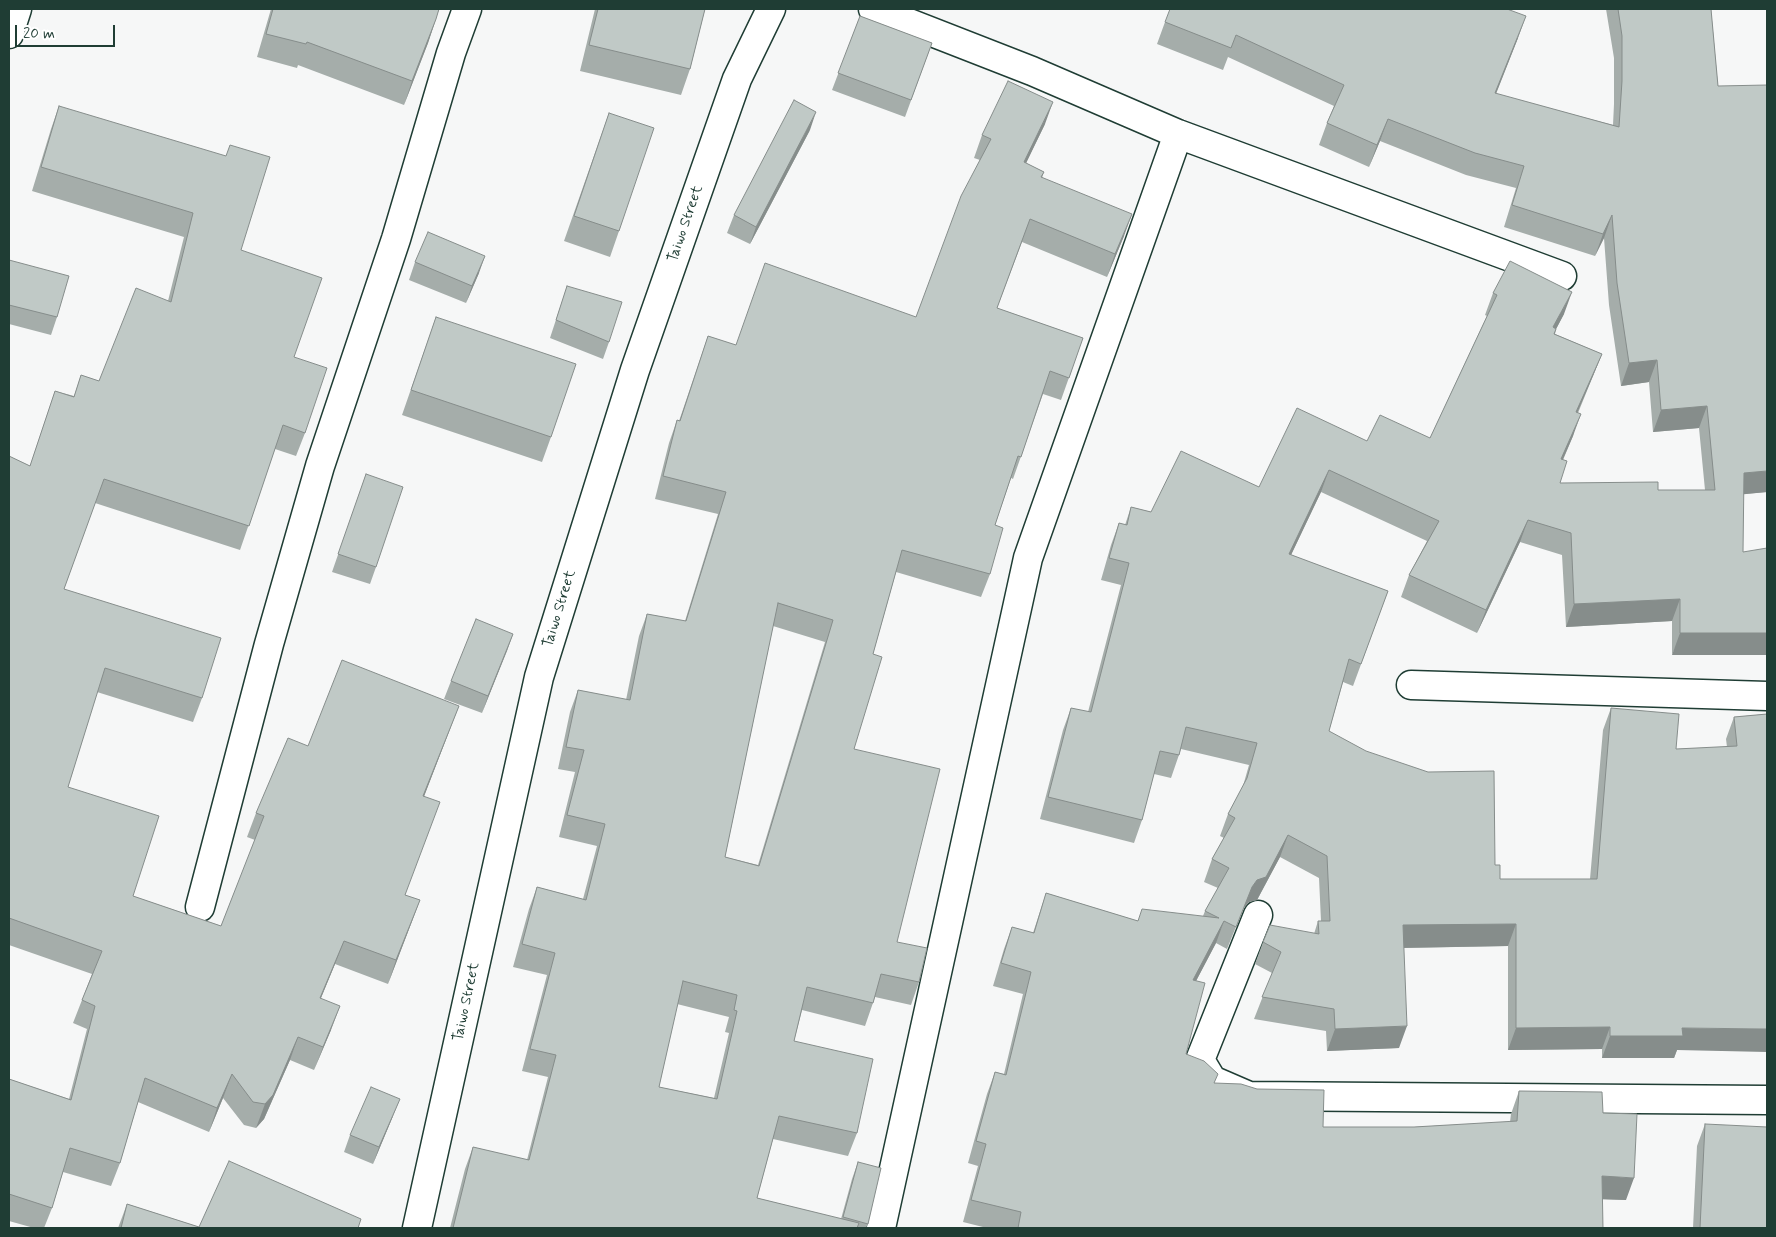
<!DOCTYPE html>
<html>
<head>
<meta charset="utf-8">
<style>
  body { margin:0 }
  #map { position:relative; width:1776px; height:1237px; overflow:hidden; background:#f6f7f7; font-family:Mynerve,sans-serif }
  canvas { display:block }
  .frame { position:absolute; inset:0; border:10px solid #1f3d34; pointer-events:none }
  .scale { position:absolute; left:15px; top:25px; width:100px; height:22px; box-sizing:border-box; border:2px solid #1f3d34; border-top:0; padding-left:6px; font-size:15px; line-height:18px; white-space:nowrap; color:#1f3d34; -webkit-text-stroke:4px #fff; paint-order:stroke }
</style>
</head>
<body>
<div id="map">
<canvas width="1776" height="1237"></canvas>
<div class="frame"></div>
<div class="scale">20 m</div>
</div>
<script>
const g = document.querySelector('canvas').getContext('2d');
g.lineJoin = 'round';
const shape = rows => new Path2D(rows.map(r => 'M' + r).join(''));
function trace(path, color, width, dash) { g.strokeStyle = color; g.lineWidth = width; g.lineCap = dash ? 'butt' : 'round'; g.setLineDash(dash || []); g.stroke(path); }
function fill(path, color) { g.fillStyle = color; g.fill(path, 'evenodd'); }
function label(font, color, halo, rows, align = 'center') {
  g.font = font + ' Mynerve,sans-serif'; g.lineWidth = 5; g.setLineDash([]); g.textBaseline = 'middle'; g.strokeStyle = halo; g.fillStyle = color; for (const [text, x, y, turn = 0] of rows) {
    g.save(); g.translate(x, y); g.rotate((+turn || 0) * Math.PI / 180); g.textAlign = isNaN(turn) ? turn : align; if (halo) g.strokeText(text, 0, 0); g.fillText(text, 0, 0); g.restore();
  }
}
const minor = shape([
  [873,9,1032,71,1178,134,1562,276],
  [9,34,17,9],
  [1411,685,1767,696],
  [200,907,269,644,320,466,396,239,451,53,467,9],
  [1258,915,1200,1060,1212,1080,1249,1096,1767,1100],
  [417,1228,539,677,635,370,737,79,771,9],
  [881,1228,1028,558,1178,134]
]);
const wall = shape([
  [271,9,439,9,428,43,404,105,298,65,297,68,257,57],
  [595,9,705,9,690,69,681,95,580,71],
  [1606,9,1711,9,1718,86,1767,492,1744,494,1672,655,1672,621,1566,627,1562,555,1520,542,1477,633,1401,597,1409,575,1427,541,1321,492,1291,555,1388,591,1353,686,1343,682,1329,731,1495,865,1500,879,1590,879,1603,730,1611,708,1676,749,1727,747,1726,739,1734,717,1767,714,1677,1050,1674,1058,1602,1058,1602,1049,1508,1050,1508,946,1404,948,1399,1048,1327,1051,1326,1031,1254,1019,1272,973,1255,964,1263,942,1314,934,1318,921,1321,921,1319,878,1280,857,1257,900,1249,902,1243,909,1227,949,1216,943,1196,981,1186,1054,1214,1083,1323,1127,1414,1127,1510,1122,1511,1114,1519,1091,1603,1113,1626,1200,1602,1199,1603,1228,987,1228,963,1222,978,1166,968,1163,987,1094,995,1072,1004,1074,1023,994,993,986,1004,949,1012,927,1033,933,1046,893,1138,921,1203,916,1205,911,1218,888,1204,882,1212,859,1224,838,1220,836,1228,814,1243,786,1249,765,1181,749,1171,778,1154,774,1142,820,1134,843,1040,819,1063,730,1071,708,1088,712,1121,585,1101,580,1111,545,1119,523,1125,525,1131,507,1151,512,1259,487,1367,441,1430,438,1487,316,1485,315,1493,293,1564,314,1556,329,1555,334,1602,354,1593,376,1578,413,1573,436,1563,460,1560,483,1658,490,1705,490,1699,428,1653,432,1649,382,1621,386,1609,305,1604,238,1595,256,1504,227,1516,188,1466,175,1380,141,1369,167,1319,145,1327,123,1334,106,1228,57,1223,70,1157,44,1165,22,1518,38,1496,94,1613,125,1614,104,1614,58],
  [860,16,932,43,905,117,832,90],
  [59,106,241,250,294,357,305,433,296,456,275,449,240,550,95,503,64,589,202,698,193,722,97,692,68,787,133,896,221,926,255,840,247,837,256,813,308,746,459,706,424,796,405,895,420,900,388,984,335,964,321,998,331,1030,314,1070,290,1060,264,1119,256,1128,244,1125,223,1098,209,1132,138,1102,120,1163,111,1186,63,1172,52,1208,44,1228,34,1228,9,1221,9,1079,69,1099,87,1029,73,1023,82,1000,92,974,9,945,9,456,30,466,55,391,74,396,81,375,99,381,168,301,184,237,32,191,51,129],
  [609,113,619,231,610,257,564,241],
  [1045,124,1026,163,1044,172,1042,178,1124,236,1107,277,1022,242,997,308,1083,338,1061,400,1043,394,1013,479,1011,478,995,525,990,574,981,597,896,572,873,654,854,749,897,942,919,982,911,1005,875,997,865,1026,802,1010,794,1041,857,1133,848,1156,773,1139,757,1198,841,1219,852,1179,858,1162,868,1224,866,1228,450,1228,465,1169,473,1147,527,1160,548,1077,522,1071,547,975,513,967,529,909,537,887,583,899,597,846,559,837,575,772,558,769,570,712,578,690,626,700,639,636,647,614,685,621,718,514,655,499,669,443,677,420,679,421,708,336,735,345,916,317,980,160,974,158,982,135],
  [773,626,825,642,758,865,725,857],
  [677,1004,729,1017,725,1032,729,1033,714,1098,659,1087],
  [810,130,750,244,727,233,734,215],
  [9,260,57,317,51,335,9,324],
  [415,262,479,273,466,303,409,280],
  [567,286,609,342,603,359,550,338],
  [436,317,551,437,542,462,402,415],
  [366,474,376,567,370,584,332,572],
  [513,634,482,713,444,699,451,681],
  [393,1116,373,1164,344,1152,350,1135],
  [1705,1124,1767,1228,1693,1228,1697,1146],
  [127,1204,199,1227,358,1228,118,1228]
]);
const shadedWall = shape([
  [1526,16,1518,38,1487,116,1495,93],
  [436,19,428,43,404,105,412,81],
  [1053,102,1045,124,1016,184,1024,162],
  [816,112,810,130,750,244,756,227],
  [1388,119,1380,141,1369,167,1377,145],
  [1132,214,1124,236,1107,277,1115,254],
  [1612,215,1604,238,1595,256,1603,234],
  [485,256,479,273,466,303,472,286],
  [1572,292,1564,314,1545,350,1553,327],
  [1602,354,1593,376,1568,434,1576,412],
  [1657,360,1649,382,1621,386,1629,363],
  [1707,406,1699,428,1653,432,1661,410],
  [1581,414,1573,436,1553,482,1561,459],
  [1329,470,1321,492,1281,576,1289,554],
  [1767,471,1767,492,1736,495,1744,473],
  [1528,520,1520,542,1477,633,1486,610],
  [1680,599,1672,621,1566,627,1574,604],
  [1680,633,1767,633,1767,655,1672,655],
  [513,634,507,651,482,713,488,696],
  [459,706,450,729,415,820,423,796],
  [1288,835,1280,857,1257,900,1249,902,1243,909,1227,949,1252,887],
  [420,900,411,924,388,984,396,960],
  [1224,921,1216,943,1185,1002,1193,980],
  [1516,924,1508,946,1395,948,1403,925],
  [344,941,335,964,311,1022,320,998],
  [340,1006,331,1030,314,1070,323,1047],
  [1407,1026,1399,1048,1327,1051,1335,1029],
  [1610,1027,1602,1049,1508,1050,1516,1028],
  [1682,1028,1767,1029,1767,1052,1677,1050,1674,1058,1602,1058,1610,1036],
  [298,1037,290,1060,264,1119,256,1128,265,1104],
  [232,1074,223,1098,209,1132,217,1108],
  [400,1099,393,1116,373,1164,379,1147],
  [1602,1176,1634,1178,1626,1200,1594,1199]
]);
const building = shape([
  [273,9,439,9,436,19,412,81,307,42,306,44,266,34,273,9],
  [598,9,705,9,690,69,589,45,598,9],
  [1170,9,1507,9,1526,16,1495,93,1619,127,1622,81,1622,36,1618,9,1711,9,1718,86,1767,85,1767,471,1744,473,1743,552,1767,548,1767,633,1680,633,1680,599,1574,604,1571,533,1528,520,1486,610,1409,575,1439,521,1329,470,1289,554,1388,591,1361,664,1349,659,1329,731,1366,751,1428,772,1494,771,1495,865,1500,865,1500,879,1597,879,1611,708,1679,714,1676,749,1737,746,1734,717,1767,714,1767,1029,1682,1028,1683,1036,1610,1036,1610,1027,1516,1028,1516,924,1403,925,1407,1026,1335,1029,1334,1009,1262,997,1281,952,1263,942,1270,925,1319,934,1318,921,1330,921,1327,856,1288,835,1266,877,1257,880,1252,887,1236,927,1224,921,1193,980,1205,983,1186,1054,1204,1061,1218,1074,1214,1083,1241,1084,1257,1089,1324,1090,1323,1127,1414,1127,1517,1121,1519,1091,1602,1092,1603,1113,1637,1114,1634,1178,1602,1176,1603,1228,1018,1228,1021,1212,971,1200,986,1144,976,1141,995,1072,1006,1075,1031,972,1001,963,1012,927,1034,933,1046,893,1138,921,1142,909,1219,918,1205,911,1229,868,1212,859,1235,818,1228,814,1247,778,1257,743,1186,727,1179,755,1160,751,1142,820,1048,797,1071,708,1091,712,1129,563,1109,558,1119,523,1127,525,1131,507,1151,512,1181,451,1259,487,1297,408,1367,441,1380,415,1430,438,1497,295,1493,293,1510,261,1572,292,1553,327,1556,329,1554,334,1602,354,1576,412,1581,414,1561,459,1567,461,1560,483,1658,482,1658,490,1715,490,1707,406,1661,410,1657,360,1629,363,1617,283,1612,215,1603,234,1512,205,1524,166,1475,153,1388,119,1377,145,1327,123,1344,85,1236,35,1231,48,1165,22,1170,9],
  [860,16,932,43,911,100,838,73,860,16],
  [1008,81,1053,102,1024,162,1044,172,1041,177,1132,214,1115,254,1030,219,997,308,1083,338,1069,378,1050,371,1021,457,1018,456,995,525,1003,528,990,574,902,550,873,654,882,657,854,749,940,769,897,942,927,948,919,982,881,974,873,1003,807,987,794,1041,873,1059,857,1133,779,1116,757,1198,859,1223,857,1228,453,1228,473,1147,529,1160,556,1055,530,1049,555,953,522,944,537,887,586,900,605,824,567,815,584,750,566,747,578,690,630,700,647,614,686,621,726,492,663,476,677,420,680,421,708,336,736,345,765,263,916,317,961,196,991,139,982,135,1008,81],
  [778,603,833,620,759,866,725,857,778,603],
  [683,981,737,995,734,1010,737,1011,717,1099,659,1087,683,981],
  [794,100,816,112,756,227,734,215,794,100],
  [59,106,226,156,230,145,270,157,241,250,322,278,294,357,327,368,305,433,283,425,249,526,104,479,64,589,221,638,202,698,105,668,68,787,159,816,133,896,221,926,264,816,256,813,288,738,308,746,342,660,459,706,423,796,440,802,405,895,420,900,396,960,344,941,320,998,340,1006,323,1047,298,1037,273,1095,265,1104,253,1102,232,1074,217,1108,145,1078,120,1163,70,1148,52,1208,9,1194,9,1079,71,1100,95,1006,82,1000,102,951,9,918,9,456,30,466,55,391,74,397,81,375,99,381,136,288,171,302,193,213,41,167,59,106],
  [609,113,654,128,619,231,574,216,609,113],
  [428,232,485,256,472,286,415,262,428,232],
  [9,260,69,276,57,317,9,305,9,260],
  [567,286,622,302,609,342,556,320,567,286],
  [436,317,576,364,551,437,411,390,436,317],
  [366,474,403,487,376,567,338,554,366,474],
  [476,619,513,634,488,696,451,681,476,619],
  [371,1087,400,1099,379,1147,350,1135,371,1087],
  [1705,1124,1767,1127,1767,1228,1700,1228,1705,1124],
  [229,1161,361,1219,358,1228,121,1228,127,1204,199,1227,229,1161],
  [858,1162,881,1168,868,1224,843,1217,858,1162]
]);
const streetNames = [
  ["Taiwo Street",686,224,-71],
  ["Taiwo Street",560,609,-73],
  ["Taiwo Street",467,1002,-78]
];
trace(minor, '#1f3d34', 31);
trace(minor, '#fff', 28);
fill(wall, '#a5adaa');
fill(shadedWall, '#868d8b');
fill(building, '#c0c9c6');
trace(building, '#868d8b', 1);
label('15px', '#1f3d34', '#fff', streetNames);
</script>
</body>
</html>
